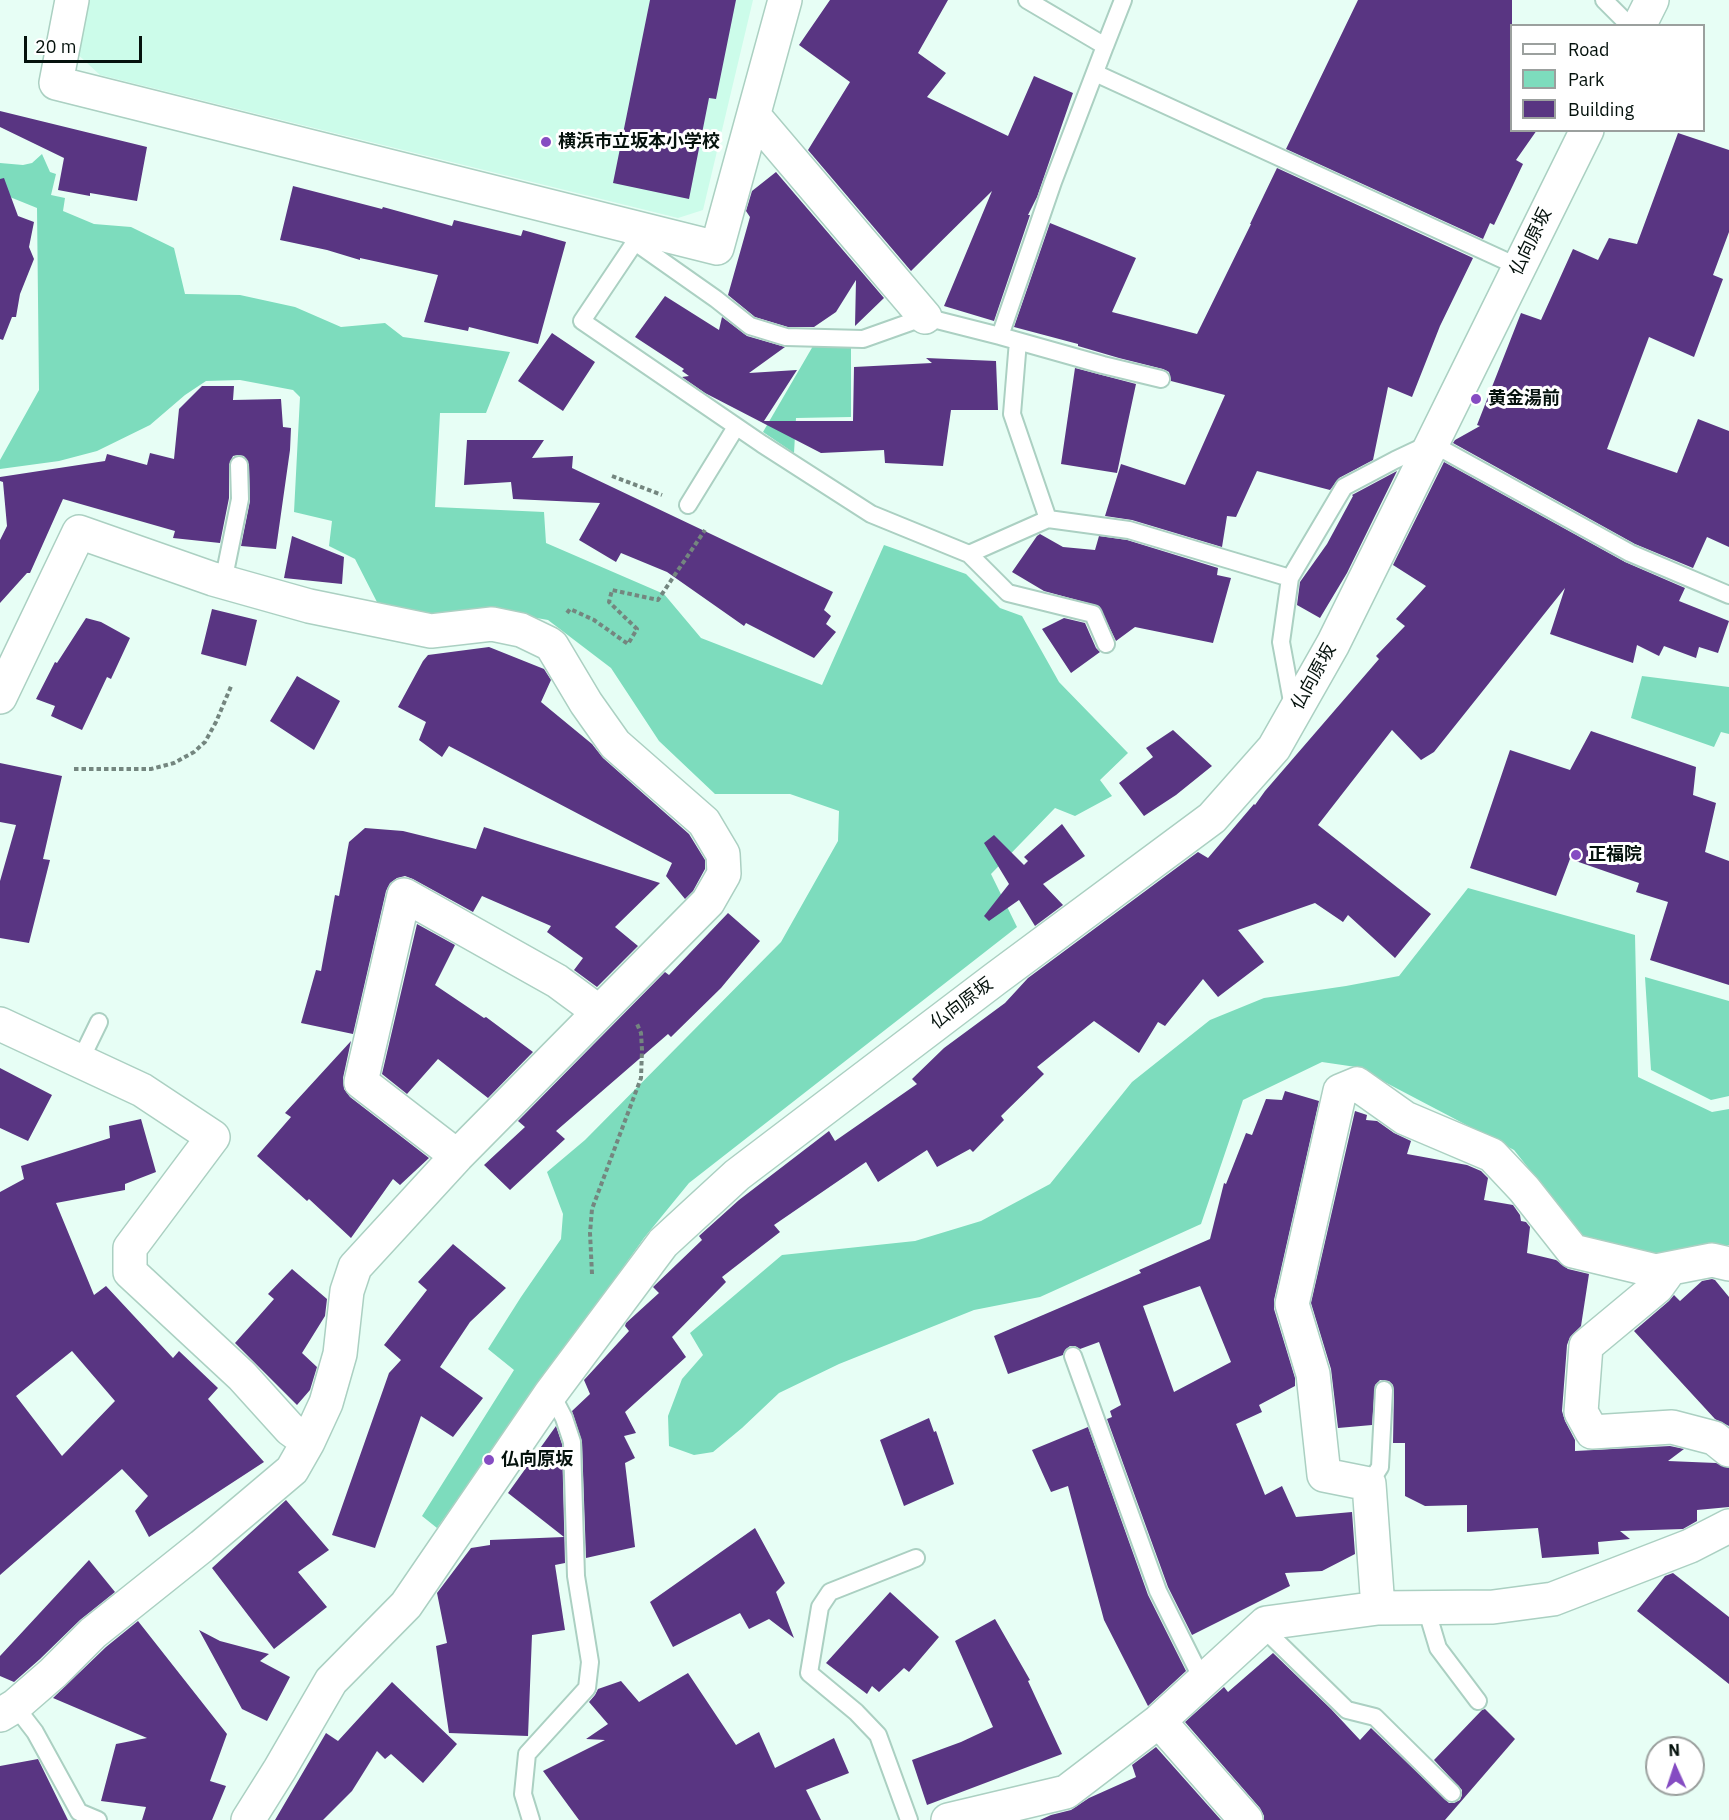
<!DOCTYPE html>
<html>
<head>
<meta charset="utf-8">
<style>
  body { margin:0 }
  #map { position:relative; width:1729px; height:1820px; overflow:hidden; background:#e7fef5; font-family:"IBM Plex Sans",sans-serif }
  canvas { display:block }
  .legend { position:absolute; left:1510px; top:24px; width:195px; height:108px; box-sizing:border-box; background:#fff; border:2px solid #9ba09e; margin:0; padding:8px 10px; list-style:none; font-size:18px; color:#05120d }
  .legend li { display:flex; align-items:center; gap:12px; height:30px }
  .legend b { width:30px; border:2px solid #9ba09e }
  .north { position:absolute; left:1645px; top:1736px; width:60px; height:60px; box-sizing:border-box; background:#fff; border:2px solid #9ba09e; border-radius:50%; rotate:357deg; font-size:16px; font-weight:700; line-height:24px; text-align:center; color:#05120d }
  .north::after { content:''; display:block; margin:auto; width:21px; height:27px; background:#854cc2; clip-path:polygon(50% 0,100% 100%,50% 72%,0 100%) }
  .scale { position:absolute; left:24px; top:36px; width:118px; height:27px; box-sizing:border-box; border:3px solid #05120d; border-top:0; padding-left:8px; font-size:18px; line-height:21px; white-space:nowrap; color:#05120d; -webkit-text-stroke:4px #fff; paint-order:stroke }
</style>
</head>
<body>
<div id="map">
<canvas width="1729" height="1820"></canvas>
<ul class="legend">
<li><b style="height:8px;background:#fff"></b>Road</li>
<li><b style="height:16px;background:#7ddcbd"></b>Park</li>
<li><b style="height:16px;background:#593582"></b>Building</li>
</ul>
<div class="north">N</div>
<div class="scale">20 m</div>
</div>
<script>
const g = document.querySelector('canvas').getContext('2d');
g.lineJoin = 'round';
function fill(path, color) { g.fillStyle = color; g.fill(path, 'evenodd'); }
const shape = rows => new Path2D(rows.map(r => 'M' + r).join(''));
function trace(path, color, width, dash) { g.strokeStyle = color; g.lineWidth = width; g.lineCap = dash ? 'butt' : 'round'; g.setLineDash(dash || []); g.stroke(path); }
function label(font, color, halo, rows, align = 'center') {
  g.font = font + ' "IBM Plex Sans","Noto Sans JP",sans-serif'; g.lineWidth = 6; g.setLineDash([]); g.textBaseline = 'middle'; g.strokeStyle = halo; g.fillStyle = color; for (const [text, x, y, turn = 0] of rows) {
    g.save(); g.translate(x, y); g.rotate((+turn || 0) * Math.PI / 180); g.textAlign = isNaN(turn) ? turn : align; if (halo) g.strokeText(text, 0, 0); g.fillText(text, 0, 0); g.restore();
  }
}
const built = shape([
  [83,0,753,0,703,210,678,218,100,75,73,50]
]);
const green = shape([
  [42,154,50,172,56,174,51,195,65,198,63,211,94,224,131,227,174,248,185,294,240,295,295,307,341,327,385,323,403,337,510,352,486,413,440,413,435,507,544,512,546,543,664,594,701,638,822,685,884,545,966,574,1000,608,1022,616,1059,682,1128,753,1100,780,1112,796,1075,816,1055,808,991,874,1017,927,689,1183,644,1238,437,1528,422,1516,514,1370,488,1349,521,1297,561,1239,563,1214,547,1172,585,1140,781,942,838,841,839,811,790,794,715,794,659,741,611,668,548,620,513,614,450,625,378,604,355,559,329,546,332,521,294,512,300,397,293,390,240,380,206,381,185,395,150,425,97,451,59,461,0,469,0,460,39,390,37,208,0,193,0,163,23,165,32,163],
  [851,345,851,417,796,418,794,453,763,432,813,346],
  [1642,676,1729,687,1729,734,1721,732,1714,747,1631,718],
  [1468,888,1635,935,1638,1077,1712,1112,1729,1109,1729,1245,1669,1256,1585,1239,1514,1150,1356,1067,1322,1062,1243,1100,1201,1224,1040,1297,974,1310,839,1364,779,1393,742,1428,713,1452,694,1455,669,1446,668,1416,682,1379,703,1355,690,1333,782,1255,915,1241,981,1221,1050,1184,1132,1082,1210,1020,1264,998,1346,986,1399,976],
  [1645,977,1729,1001,1729,1096,1711,1100,1651,1070]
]);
const building = shape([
  [650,0,736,0,716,99,709,98,689,199,613,183],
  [830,0,948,0,918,53,946,73,927,97,1008,136,1034,76,1073,93,1037,197,1028,215,1030,215,994,321,944,306,992,191,911,271,808,150,850,82,799,45],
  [1358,0,1512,0,1512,130,1537,130,1516,160,1523,164,1494,225,1490,223,1483,239,1286,149],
  [0,111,147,147,137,201,90,193,90,196,58,190,64,158,0,127],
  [1678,133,1729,150,1729,232,1713,275,1723,279,1694,357,1649,337,1607,449,1677,473,1698,419,1729,431,1729,547,1707,537,1693,568,1635,544,1453,443,1455,440,1480,426,1477,425,1521,313,1541,320,1573,249,1598,260,1609,238,1637,244],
  [1277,168,1473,258,1440,326,1412,397,1388,387,1373,460,1339,478,1330,490,1257,471,1236,517,1227,516,1222,547,1132,520,1105,516,1121,464,1185,485,1225,395,1171,381,1169,372,1163,369,1119,358,1078,346,1078,344,1014,327,1050,223,1136,258,1112,312,1197,334,1251,224,1250,224],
  [776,172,884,298,855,326,856,280,836,312,814,327,788,327,755,317,728,295,750,217,746,211,752,191],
  [4,178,18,216,34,222,29,247,34,259,20,294,16,317,12,317,3,340,0,339,0,179],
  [293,186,382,209,383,207,452,226,454,220,521,236,523,230,566,242,538,344,469,327,468,331,424,322,438,275,360,258,360,260,327,250,280,240],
  [665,296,719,330,722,317,747,336,785,347,749,373,797,370,764,421,853,421,854,367,932,363,926,358,996,361,998,410,951,410,943,466,885,463,884,450,821,453,705,393,682,377,689,376,682,371,684,369,635,337],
  [552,333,595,362,563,411,518,381],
  [1075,368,1136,384,1117,473,1061,464],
  [202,386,234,386,233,400,281,399,283,427,291,428,290,450,276,549,241,546,250,501,249,465,244,456,238,455,233,456,229,465,229,498,220,543,173,538,175,531,63,499,30,573,27,573,0,603,0,540,7,526,3,482,0,481,0,477,105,461,107,454,147,465,150,453,174,459,179,409],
  [467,440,544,440,532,458,573,456,572,468,833,592,824,610,831,616,826,624,836,632,814,658,746,623,744,626,667,572,621,553,616,562,579,540,600,503,513,499,511,482,464,485],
  [1444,462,1625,562,1685,588,1679,601,1729,621,1718,653,1699,647,1696,658,1664,646,1659,656,1637,645,1633,663,1550,634,1565,588,1434,752,1421,760,1392,730,1318,825,1431,914,1395,958,1348,915,1343,922,1315,903,1238,930,1264,962,1218,997,1203,979,1165,1026,1158,1022,1139,1053,1094,1021,1037,1067,1044,1074,1001,1116,1004,1120,973,1152,970,1149,937,1167,927,1150,878,1182,866,1162,774,1225,780,1232,722,1277,726,1282,672,1337,686,1357,625,1412,636,1433,624,1436,635,1458,625,1463,635,1547,586,1558,582,1442,572,1411,590,1394,584,1380,629,1331,625,1326,626,1323,659,1293,653,1287,702,1240,699,1236,739,1200,829,1131,835,1141,917,1084,912,1079,944,1048,1005,1003,1028,978,1198,852,1208,858,1254,804,1255,805,1265,791,1379,659,1376,656,1405,626,1396,619,1426,586,1393,565],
  [1397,471,1347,573,1320,618,1297,605,1300,582,1327,544,1353,496,1352,495],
  [1040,534,1063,547,1095,550,1099,536,1127,540,1218,568,1217,575,1231,578,1213,643,1135,627,1116,641,1099,606,1044,591,1012,572,1037,536],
  [292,536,344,557,342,584,284,578],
  [212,609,257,620,246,666,201,654],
  [86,618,101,622,130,638,111,679,107,677,82,730,51,716,55,706,36,699,55,662,57,663],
  [1064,618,1085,623,1096,648,1100,652,1071,673,1042,629],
  [489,647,544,669,551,680,541,702,592,744,603,758,689,834,705,860,705,869,693,891,685,899,666,876,672,863,449,746,442,757,419,740,426,722,398,707,423,661,428,655],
  [297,676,340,701,314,750,270,721],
  [1173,730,1212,766,1176,795,1144,816,1119,783,1153,757,1146,748],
  [1591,731,1696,767,1693,795,1716,803,1705,852,1729,861,1729,985,1650,960,1668,902,1636,892,1639,883,1570,859,1556,896,1470,868,1510,750,1570,770],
  [0,763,62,776,43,859,50,860,29,943,0,938,0,881,16,825,0,822],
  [1062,824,1085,856,1043,884,1063,905,1035,926,1019,900,989,921,984,916,1009,884,984,843,994,835,1024,865,1028,861,1024,857],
  [484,827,660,883,615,927,638,946,597,987,574,970,583,958,547,932,551,926,482,896,473,912,413,879,405,876,397,878,390,883,386,891,353,1034,301,1023,316,970,321,971,335,895,339,896,349,842,365,828,403,831,476,849],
  [728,913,760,941,721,988,671,1037,668,1034,556,1131,565,1139,510,1190,484,1165,525,1127,518,1121,665,972,669,975],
  [417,924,455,945,435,985,484,1018,486,1017,533,1052,488,1098,438,1059,407,1094,382,1074],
  [351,1041,343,1078,344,1089,350,1097,429,1158,400,1185,393,1179,351,1238,309,1199,307,1201,257,1156,291,1117,285,1113],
  [0,1068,52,1095,28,1141,0,1128],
  [1285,1091,1319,1101,1274,1300,1274,1309,1295,1378,1295,1386,1259,1405,1262,1412,1236,1424,1265,1495,1282,1486,1296,1517,1352,1512,1355,1554,1322,1571,1285,1573,1290,1586,1192,1635,1168,1587,1107,1419,1112,1417,1110,1411,1121,1405,1099,1342,1080,1349,1075,1346,1070,1346,1065,1350,1063,1355,1008,1374,994,1336,1141,1273,1139,1270,1210,1239,1224,1183,1226,1184,1246,1133,1252,1135,1266,1099,1282,1100],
  [1200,1286,1231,1362,1174,1392,1143,1306],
  [1355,1111,1367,1115,1366,1120,1377,1121,1394,1133,1411,1141,1407,1154,1467,1165,1481,1171,1488,1178,1484,1200,1513,1205,1520,1215,1521,1221,1526,1222,1530,1227,1527,1253,1556,1260,1568,1269,1589,1274,1581,1326,1570,1337,1567,1345,1562,1411,1565,1421,1575,1440,1575,1451,1670,1446,1684,1449,1668,1461,1716,1463,1729,1468,1729,1507,1697,1510,1697,1521,1683,1529,1620,1531,1630,1539,1598,1542,1599,1554,1542,1558,1538,1528,1467,1532,1467,1505,1425,1506,1405,1496,1405,1443,1393,1443,1394,1391,1393,1385,1389,1381,1380,1380,1375,1385,1372,1425,1338,1428,1331,1369,1311,1303],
  [141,1119,156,1172,125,1184,125,1190,56,1203,94,1295,106,1286,173,1358,179,1351,218,1388,208,1399,264,1462,149,1537,135,1511,148,1496,122,1469,0,1575,0,1192,24,1179,21,1166,110,1138,109,1126],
  [72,1351,115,1401,62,1456,16,1396],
  [453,1244,506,1288,470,1322,440,1367,483,1398,453,1437,421,1416,375,1548,332,1535,389,1373,401,1360,384,1345,427,1290,418,1282],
  [292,1269,327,1299,325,1316,302,1353,317,1367,310,1390,297,1405,235,1343,274,1299,268,1294],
  [1712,1279,1715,1280,1729,1297,1729,1426,1715,1419,1634,1331,1669,1301,1674,1295,1680,1301,1702,1281],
  [929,1418,934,1432,936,1431,954,1484,904,1506,880,1440],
  [556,1426,562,1444,565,1563,555,1565,565,1630,532,1635,528,1736,449,1733,436,1646,447,1643,437,1593,471,1548,490,1545,490,1540,564,1537,508,1493],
  [1088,1427,1148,1595,1186,1671,1148,1706,1104,1620,1068,1486,1051,1492,1032,1450],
  [286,1500,329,1550,298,1572,327,1607,274,1649,212,1568],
  [755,1528,785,1583,776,1592,794,1638,769,1619,749,1629,740,1613,673,1647,650,1602],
  [89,1560,115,1592,80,1620,40,1659,14,1682,0,1676,0,1656],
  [1673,1573,1729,1617,1729,1684,1637,1611,1665,1576],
  [890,1592,939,1637,909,1672,904,1668,879,1692,872,1686,867,1694,826,1663],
  [995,1619,1030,1680,1028,1681,1062,1754,927,1805,912,1760,961,1742,993,1727,955,1641],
  [138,1621,227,1734,210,1781,226,1786,212,1820,142,1820,146,1807,101,1801,116,1744,147,1738,53,1698,106,1647],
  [199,1630,220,1641,269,1654,260,1661,290,1677,267,1721,242,1709],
  [1273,1653,1331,1709,1360,1740,1371,1728,1449,1803,1454,1803,1460,1800,1462,1795,1462,1790,1434,1760,1482,1710,1485,1709,1515,1739,1445,1820,1264,1820,1264,1816,1260,1808,1185,1722,1224,1687,1228,1692],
  [688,1673,736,1745,759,1732,775,1768,834,1738,849,1773,806,1790,821,1820,579,1820,543,1771,605,1740,586,1739,608,1724,589,1702,595,1695,598,1689,621,1681,639,1702],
  [392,1682,457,1744,423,1783,391,1754,385,1759,377,1751,352,1791,323,1820,275,1820,326,1733,338,1741],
  [1156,1747,1221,1820,1040,1820,1051,1815,1071,1810,1089,1798,1136,1777,1132,1765],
  [38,1759,68,1820,0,1820,0,1766]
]);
const path = shape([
  [612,476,662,495],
  [567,613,570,609,594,620,628,644,637,629,609,602,612,590,658,600,705,530],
  [74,769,151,769,174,763,194,752,205,742,216,722,232,684],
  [592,1274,590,1233,592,1209,641,1078,642,1050,641,1033,637,1024]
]);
const service = shape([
  [1027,0,1105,46,1053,182,1000,336,1103,365,1161,379],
  [1604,0,1630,26],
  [1105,46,1123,0],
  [1095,73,1519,267],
  [629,235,635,242,716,299,750,326,786,337,863,339,925,317,1000,336],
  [635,242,582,321,762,444,871,514,969,554,1048,519,1129,530,1290,578,1344,487,1395,460,1431,443,1630,553,1729,595],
  [1018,341,1012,414,1048,519],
  [688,505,736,427],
  [969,554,1008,593,1093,614,1106,644],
  [1290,578,1281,642,1293,707],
  [223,582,240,499,239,465],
  [80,1061,99,1022],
  [1073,1356,1158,1591,1203,1681],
  [1369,1484,1380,1467,1384,1390],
  [1426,1608,1438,1648,1478,1701],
  [1262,1627,1347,1710,1375,1717,1452,1793],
  [15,1706,35,1732,79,1812,98,1820],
  [531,1820,523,1794,527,1754,587,1688,590,1662,576,1576,572,1442,564,1418,551,1393],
  [909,1820,878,1735,856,1712,809,1673,820,1607,830,1592,916,1558]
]);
const minor = shape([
  [72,0,56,83,717,248,785,0],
  [1639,26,1652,0],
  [754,116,925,317],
  [0,697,79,532,213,579,309,606,431,631,492,624,521,630,548,643,552,646,586,703,615,744,704,822,723,854,724,874,708,902,457,1156,355,1267,347,1291,340,1354,326,1403,308,1442],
  [0,1024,142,1090,213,1137,130,1248,130,1272,242,1376,290,1429,308,1442,292,1470,202,1546,93,1633,53,1673,15,1706,0,1715],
  [457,1156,361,1082,404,895,557,981,599,1012],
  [1670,1269,1657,1287,1586,1346,1581,1412,1592,1432,1672,1427,1714,1438,1729,1450],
  [1378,1608,1369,1484,1324,1475,1313,1374,1292,1304,1340,1091,1357,1084,1405,1118,1492,1155,1524,1189,1573,1251,1656,1271,1712,1260,1729,1264],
  [1159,1721,1246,1820],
  [248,1820,280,1769,331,1681,406,1605,551,1393,663,1243,737,1175,995,979,1212,818,1274,748,1333,644,1587,130],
  [948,1820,1066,1792,1159,1721,1266,1623,1378,1608,1493,1607,1553,1599,1690,1546,1729,1526]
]);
const markers = [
  [546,142,6,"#854cc2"],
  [1476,399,6,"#854cc2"],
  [1576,855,6,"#854cc2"],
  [489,1460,6,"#854cc2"]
];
const poiNames = [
  ["横浜市立坂本小学校",558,142],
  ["黄金湯前",1488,399],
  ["正福院",1588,855],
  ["仏向原坂",501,1460]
];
const streetNames = [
  ["仏向原坂",1531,242,-64],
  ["仏向原坂",1314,677,-61],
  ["仏向原坂",962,1004,-37]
];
fill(built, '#ccfcea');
fill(green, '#7ddcbd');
fill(building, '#593582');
trace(service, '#abd0c2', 20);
trace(minor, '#abd0c2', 36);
trace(path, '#74867f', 4, [4.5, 3]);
trace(service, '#fff', 16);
trace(minor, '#fff', 33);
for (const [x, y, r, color] of markers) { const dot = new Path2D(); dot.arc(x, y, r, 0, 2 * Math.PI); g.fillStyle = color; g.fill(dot); trace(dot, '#fff', 2); }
label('bold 18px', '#05120d', '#fff', poiNames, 'left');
label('18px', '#05120d', '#fff', streetNames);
</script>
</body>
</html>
